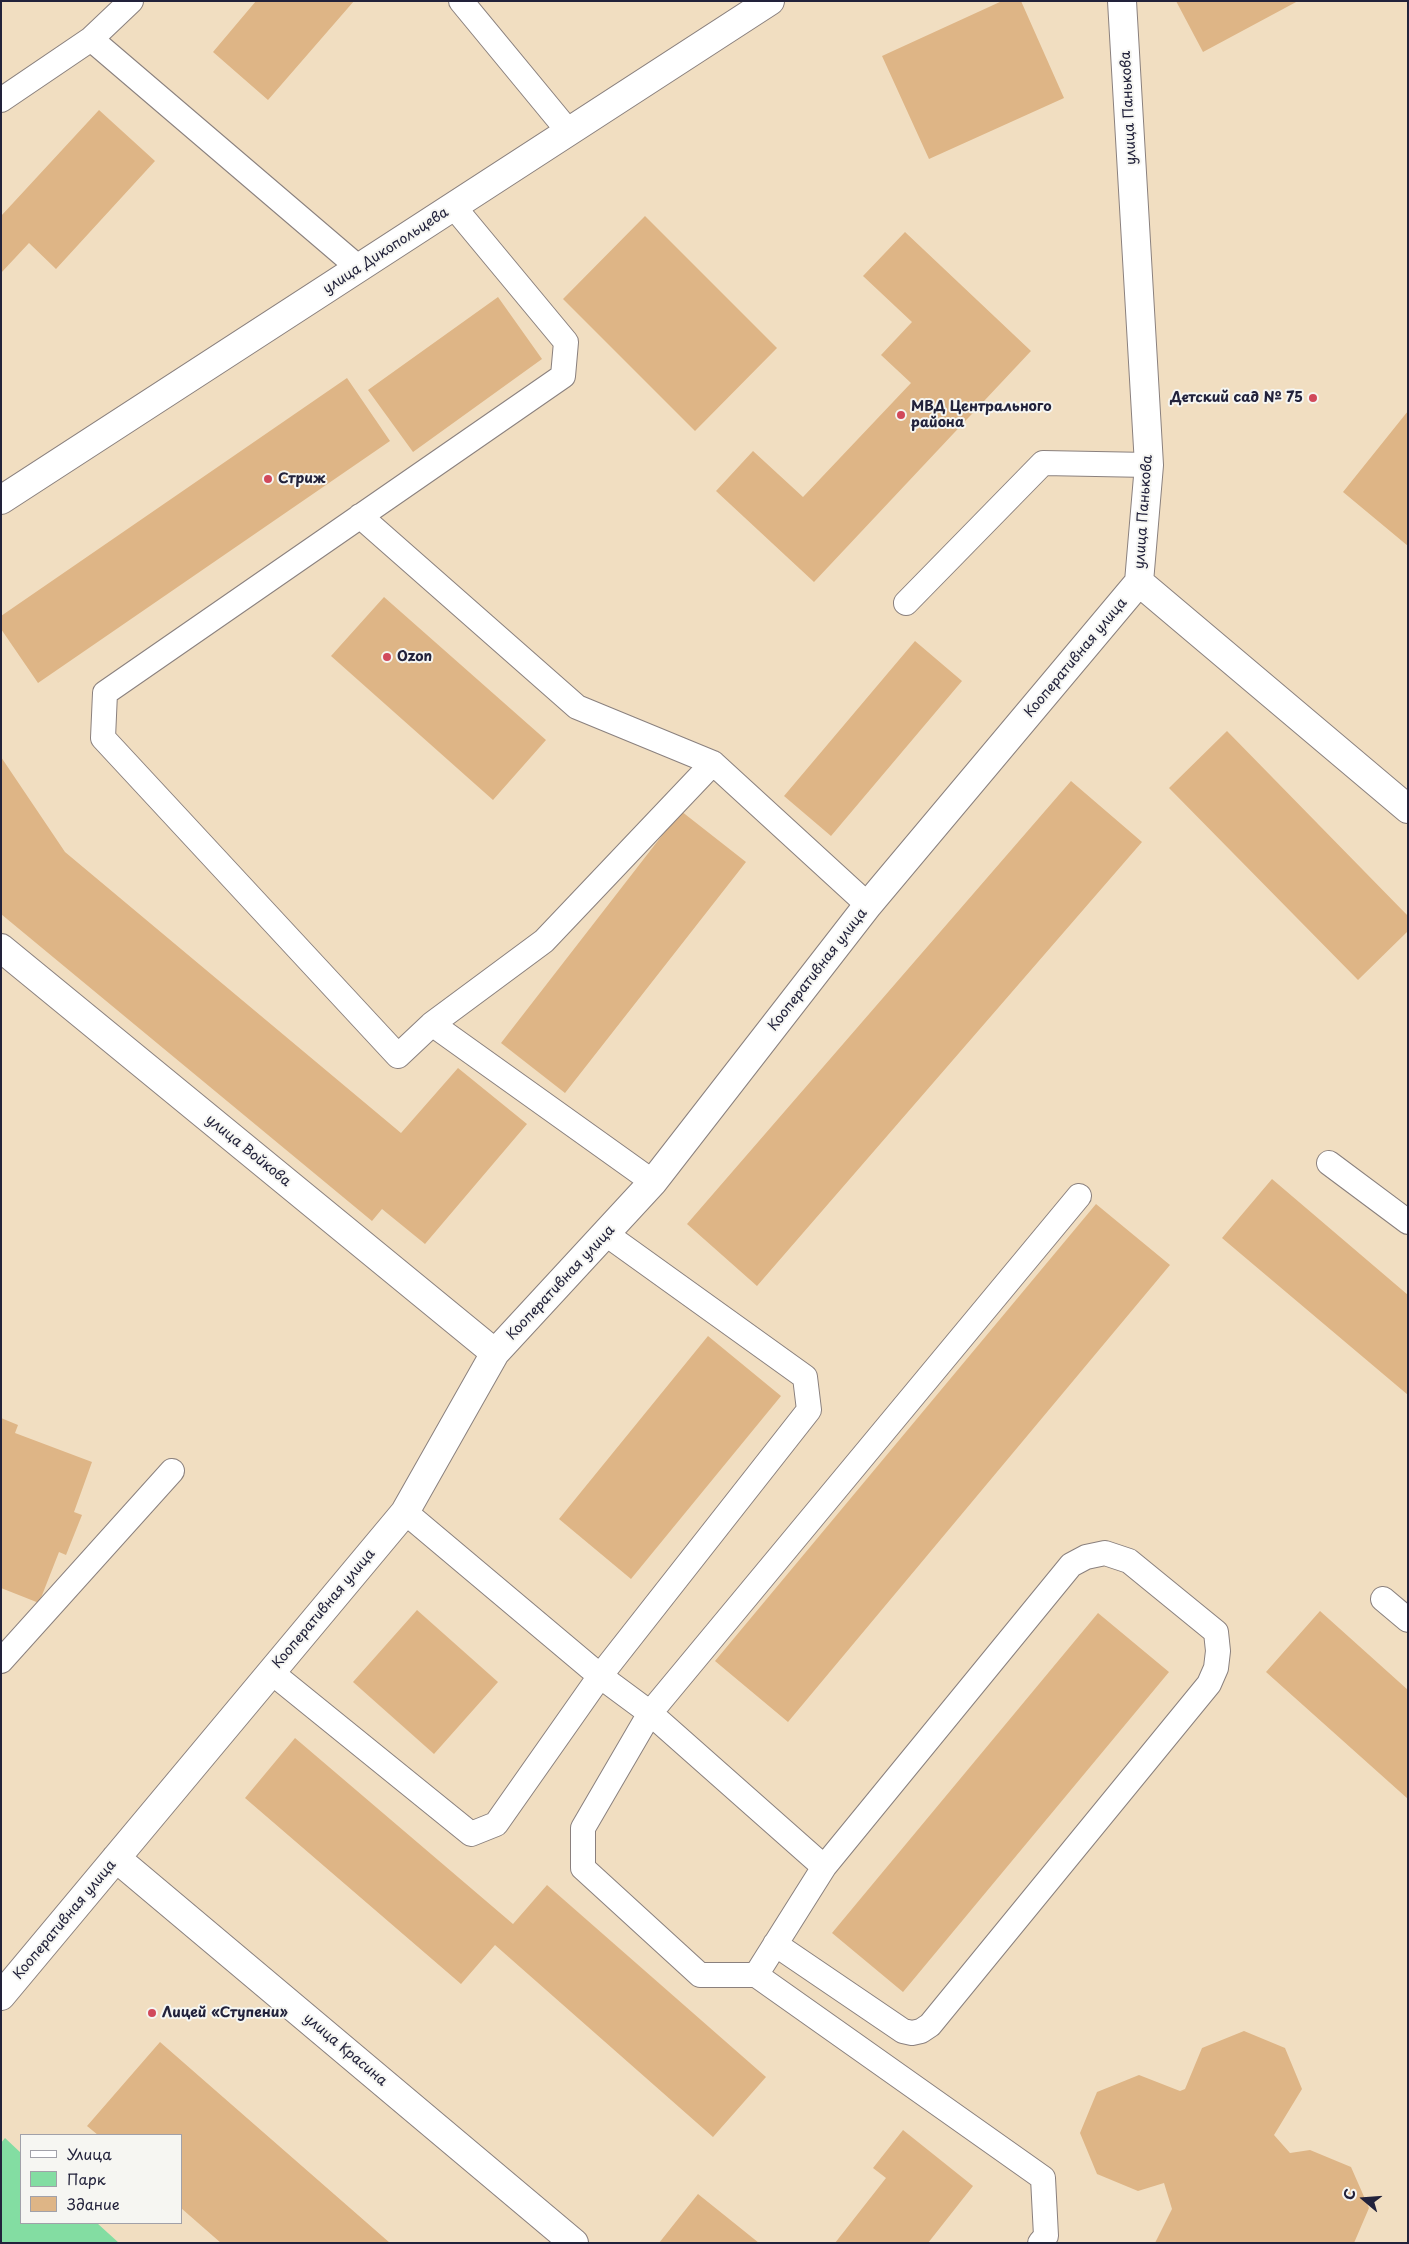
<!DOCTYPE html>
<html>
<head>
<meta charset="utf-8">
<style>
  body { margin:0 }
  #map { position:relative; width:1409px; height:2244px; overflow:hidden; background:#f1dec1; font-family:"Playpen Sans",sans-serif }
  canvas { display:block }
  .frame { position:absolute; inset:0; border:2px solid #22223b; pointer-events:none }
  .legend { position:absolute; left:20px; top:2134px; width:162px; height:90px; box-sizing:border-box; background:#f6f6f2; border:1px solid #a1a1a9; margin:0; padding:6px 9px; list-style:none; font-size:15px; color:#22223b }
  .legend li { display:flex; align-items:center; gap:10px; height:25px }
  .legend b { width:25px; border:1px solid #a1a1a9 }
  .north { position:absolute; left:1339px; top:2174px; width:50px; height:50px; -webkit-text-stroke:4px #f6f6f2; paint-order:stroke; rotate:288deg; font-size:14px; font-weight:700; line-height:20px; text-align:center; color:#22223b }
  .north::after { content:''; display:block; margin:auto; width:18px; height:22px; background:#22223b; clip-path:polygon(50% 0,100% 100%,50% 72%,0 100%) }
</style>
</head>
<body>
<div id="map">
<canvas width="1409" height="2244"></canvas>
<div class="frame"></div>
<ul class="legend">
<li><b style="height:6px;background:#fff"></b>Улица</li>
<li><b style="height:14px;background:#83dda2"></b>Парк</li>
<li><b style="height:14px;background:#deb586"></b>Здание</li>
</ul>
<div class="north">С</div>
</div>
<script>
const g = document.querySelector('canvas').getContext('2d');
g.lineJoin = 'round';
function fill(path, color) { g.fillStyle = color; g.fill(path, 'evenodd'); }
const shape = rows => new Path2D(rows.map(r => 'M' + r).join(''));
function trace(path, color, width, dash) { g.strokeStyle = color; g.lineWidth = width; g.lineCap = dash ? 'butt' : 'round'; g.setLineDash(dash || []); g.stroke(path); }
function label(font, color, halo, rows, align = 'center') {
  g.font = font + ' "Playpen Sans",sans-serif'; g.lineWidth = 4; g.setLineDash([]); g.textBaseline = 'middle'; g.strokeStyle = halo; g.fillStyle = color; for (const [text, x, y, turn = 0] of rows) {
    g.save(); g.translate(x, y); g.rotate((+turn || 0) * Math.PI / 180); g.textAlign = isNaN(turn) ? turn : align; if (halo) g.strokeText(text, 0, 0); g.fillText(text, 0, 0); g.restore();
  }
}
const green = shape([
  [5,2138,21,2153,21,2223,97,2223,119,2243,1,2243,1,2143]
]);
const building = shape([
  [256,1,354,1,268,100,213,52],
  [1002,1,1021,1,1064,98,929,159,882,56],
  [1176,1,1298,1,1203,52],
  [99,110,155,161,56,269,29,243,1,273,1,216],
  [645,216,777,348,695,431,563,299],
  [905,232,1031,351,814,582,716,491,753,451,803,497,911,383,881,355,912,322,863,276],
  [498,297,542,359,413,452,368,390],
  [347,378,390,441,38,683,1,629,1,616],
  [1408,411,1408,546,1343,492],
  [384,597,546,740,493,800,331,656],
  [915,641,962,681,831,836,784,796],
  [1227,731,1408,916,1408,931,1358,980,1169,788],
  [1,757,65,852,401,1133,458,1068,527,1124,425,1244,382,1209,372,1221,1,914],
  [1071,781,1142,842,757,1286,687,1224],
  [681,811,746,862,565,1093,501,1043],
  [1272,1179,1408,1295,1408,1395,1222,1238],
  [1096,1204,1170,1265,788,1722,715,1661],
  [708,1336,781,1396,631,1579,559,1519],
  [1,1418,18,1425,15,1433,92,1462,74,1512,82,1515,66,1555,59,1552,39,1603,1,1588],
  [417,1610,498,1682,434,1754,353,1682],
  [1320,1611,1408,1690,1408,1799,1266,1672],
  [1098,1613,1169,1672,903,1992,832,1933],
  [295,1738,513,1924,547,1885,766,2077,713,2137,495,1945,461,1984,245,1798],
  [1244,2031,1285,2048,1302,2089,1274,2135,1290,2153,1310,2150,1351,2167,1369,2208,1354,2243,1155,2243,1172,2209,1164,2183,1138,2191,1097,2174,1080,2133,1097,2092,1139,2075,1180,2091,1185,2089,1202,2048],
  [160,2042,390,2243,221,2243,181,2208,181,2135,98,2135,87,2126],
  [903,2130,973,2186,928,2243,835,2243,886,2178,873,2168],
  [698,2194,759,2243,659,2243]
]);
const lane = shape([
  [461,1,569,132],
  [91,39,359,268],
  [1,100,91,39,131,1],
  [454,207,566,342,563,376,105,693,103,738,398,1056,432,1024,653,1182],
  [360,516,577,707,713,763],
  [906,603,1043,463,1149,465],
  [432,1024,544,941,713,763,868,905],
  [1329,1163,1408,1222],
  [405,1512,600,1676,650,1713,824,1867,756,1975,1043,2178,1046,2236,1040,2243],
  [1383,1599,1408,1620],
  [1,1661,172,1471],
  [271,1672,471,1834,496,1824,600,1676,809,1410,805,1377,606,1234],
  [775,1944,903,2031,912,2033,921,2031,930,2025,1209,1684,1216,1668,1218,1651,1216,1632,1129,1561,1105,1553,1086,1557,1071,1565,824,1867],
  [756,1975,700,1975,583,1868,583,1828,650,1713,1079,1196]
]);
const street = shape([
  [1122,1,1149,465,1139,582,1408,809],
  [1,948,495,1353],
  [116,1858,574,2243],
  [1,1996,405,1512,495,1353,653,1182,868,905,1139,582]
]);
const secondary = shape([
  [1,500,770,1]
]);
const markers = [
  [1313,398,5,"#d1495b"],
  [901,415,5,"#d1495b"],
  [268,479,5,"#d1495b"],
  [387,657,5,"#d1495b"],
  [152,2013,5,"#d1495b"]
];
const streetNames = [
  ["улица Панькова",1129,108,-93],
  ["улица Дикопольцева",386,251,-33],
  ["улица Панькова",1144,512,-86],
  ["Кооперативная улица",1076,658,-50],
  ["Кооперативная улица",818,970,-52],
  ["улица Войкова",248,1151,39],
  ["Кооперативная улица",561,1283,-47],
  ["Кооперативная улица",324,1609,-50],
  ["Кооперативная улица",65,1920,-50],
  ["улица Красина",345,2050,40]
];
const poiNames = [
  ["Детский сад № 75",1303,398,"right"],
  ["МВД Центрального",911,407],
  ["района",911,423],
  ["Стриж",278,479],
  ["Ozon",397,657],
  ["Лицей «Ступени»",162,2013]
];
fill(green, '#83dda2');
fill(building, '#deb586');
trace(lane, '#8a807e', 26);
trace(street, '#8a807e', 30);
trace(secondary, '#8a807e', 30);
trace(lane, '#fff', 24);
trace(street, '#fff', 28);
trace(secondary, '#fff', 28);
for (const [x, y, r, color] of markers) { const dot = new Path2D(); dot.arc(x, y, r, 0, 2 * Math.PI); g.fillStyle = color; g.fill(dot); trace(dot, '#f6f6f2', 2); }
label('14px', '#22223b', '#f6f6f2', streetNames);
label('bold 14px', '#22223b', '#f6f6f2', poiNames, 'left');
</script>
</body>
</html>
